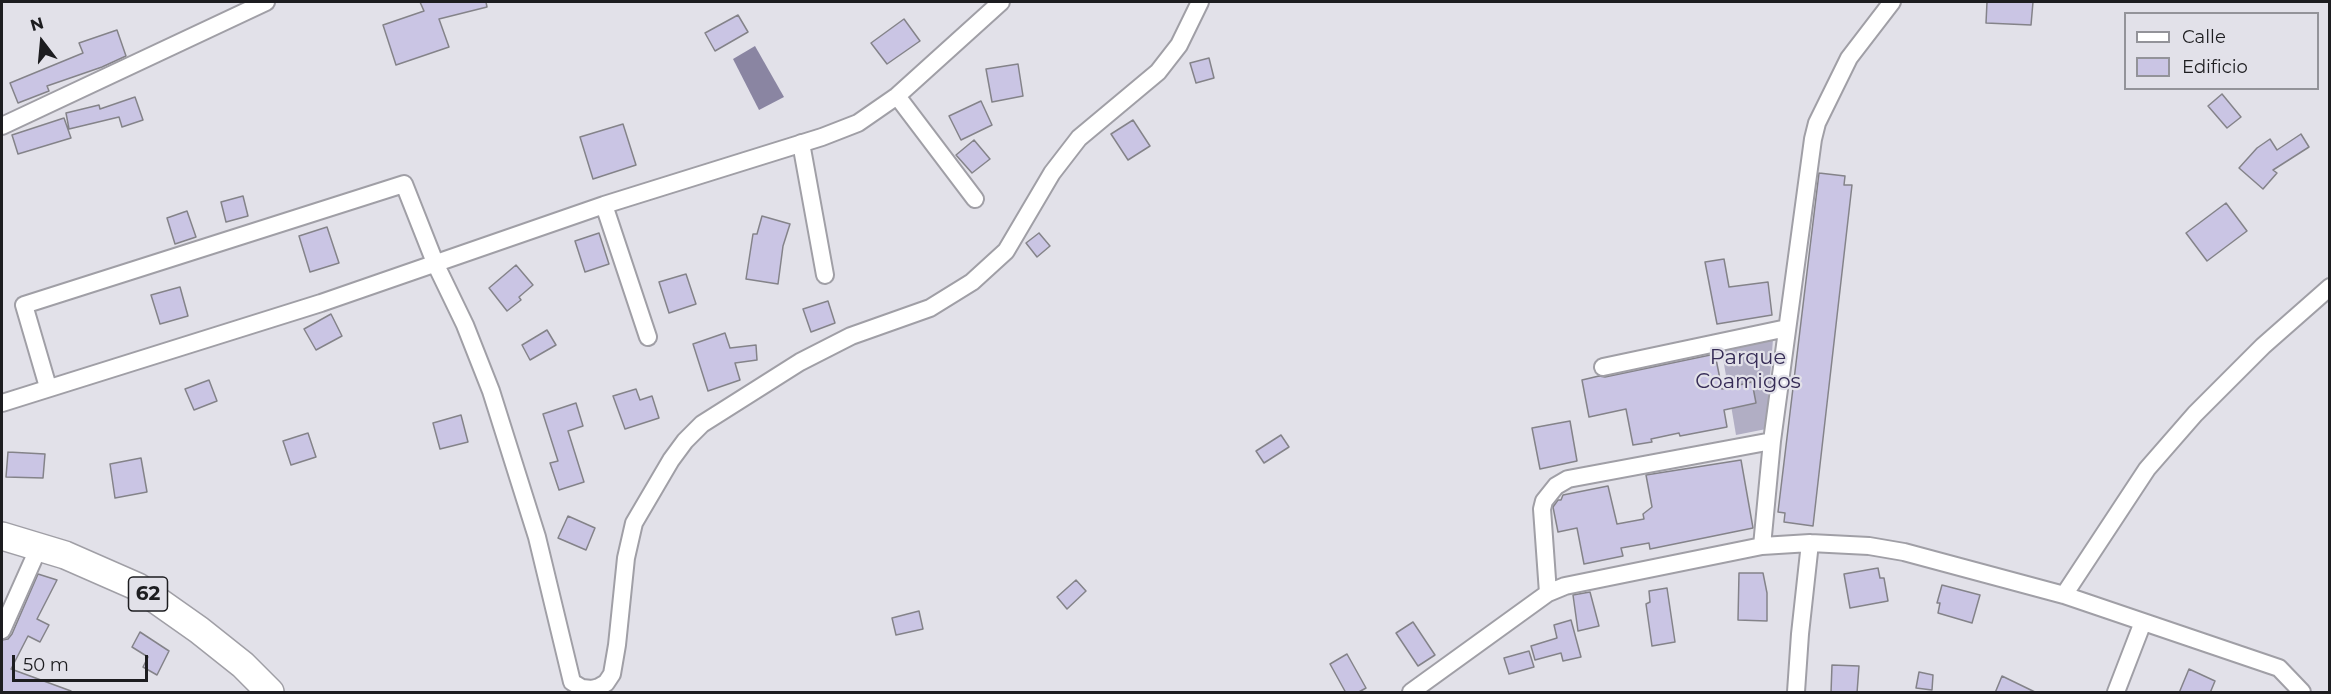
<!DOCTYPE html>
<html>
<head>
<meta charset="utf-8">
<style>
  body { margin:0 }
  #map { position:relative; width:2331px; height:694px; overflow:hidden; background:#e2e1e9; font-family:Montserrat,sans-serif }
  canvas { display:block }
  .frame { position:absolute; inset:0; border:3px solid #1d1d20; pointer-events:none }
  .legend { position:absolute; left:2124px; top:12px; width:195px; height:78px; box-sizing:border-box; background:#e2e1e9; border:2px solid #939399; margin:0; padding:8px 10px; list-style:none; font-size:18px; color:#1d1d20 }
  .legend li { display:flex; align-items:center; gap:12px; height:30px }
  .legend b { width:30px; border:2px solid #939399 }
  .north { position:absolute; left:12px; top:12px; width:60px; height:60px; -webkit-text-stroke:4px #e2e1e9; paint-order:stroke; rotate:344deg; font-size:16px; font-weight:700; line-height:24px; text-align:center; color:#1d1d20 }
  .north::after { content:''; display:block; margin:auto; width:21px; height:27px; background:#1d1d20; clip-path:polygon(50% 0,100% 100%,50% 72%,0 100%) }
  .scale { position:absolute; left:12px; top:655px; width:136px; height:27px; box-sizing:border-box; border:3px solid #1d1d20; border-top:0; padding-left:8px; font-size:18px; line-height:21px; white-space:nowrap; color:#1d1d20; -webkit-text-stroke:4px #e2e1e9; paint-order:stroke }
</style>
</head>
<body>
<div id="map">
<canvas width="2331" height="694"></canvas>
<div class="frame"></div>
<ul class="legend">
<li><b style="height:8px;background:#fff"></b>Calle</li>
<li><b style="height:16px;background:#cac5e4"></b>Edificio</li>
</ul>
<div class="north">N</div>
<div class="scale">50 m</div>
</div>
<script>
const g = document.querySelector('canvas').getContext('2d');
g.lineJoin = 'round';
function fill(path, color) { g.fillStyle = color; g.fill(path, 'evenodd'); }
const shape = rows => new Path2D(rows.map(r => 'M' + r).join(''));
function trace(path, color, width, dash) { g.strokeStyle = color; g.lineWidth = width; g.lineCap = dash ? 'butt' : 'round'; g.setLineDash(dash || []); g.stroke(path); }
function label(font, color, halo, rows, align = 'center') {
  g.font = font + ' Montserrat,sans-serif'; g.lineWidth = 4.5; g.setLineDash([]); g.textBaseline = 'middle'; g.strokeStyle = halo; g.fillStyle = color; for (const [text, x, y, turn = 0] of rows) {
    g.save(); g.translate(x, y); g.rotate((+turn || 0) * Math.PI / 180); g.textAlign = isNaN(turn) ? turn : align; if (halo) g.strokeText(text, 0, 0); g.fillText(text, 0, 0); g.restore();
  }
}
const green = shape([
  [1773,339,1766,429,1736,435,1722,352]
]);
const water = shape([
  [755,46,784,97,759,110,733,59]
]);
const building = shape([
  [420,2,486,2,487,7,439,19,449,47,396,65,383,25,424,11,420,2],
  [1987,2,2033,2,2031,25,1986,23,1987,2],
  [738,15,748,32,715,51,705,33,738,15],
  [904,19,920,41,887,64,871,43,904,19],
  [117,30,126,56,102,67,47,86,49,91,18,103,10,83,83,53,79,43,117,30],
  [1209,58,1214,78,1196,83,1190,63,1209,58],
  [1018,64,1023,96,992,102,986,69,1018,64],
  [2222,94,2241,117,2227,128,2208,106,2222,94],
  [135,97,143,120,122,127,119,117,69,129,66,113,99,105,100,109,135,97],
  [981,101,992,125,961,140,949,116,981,101],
  [64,118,71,138,18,154,12,135,64,118],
  [1133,120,1150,146,1128,160,1111,134,1133,120],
  [623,124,636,165,593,179,580,137,623,124],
  [2301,134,2309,147,2273,170,2277,173,2263,189,2239,168,2257,148,2270,139,2277,150,2301,134],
  [974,140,990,159,972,173,956,155,974,140],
  [1819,173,1845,176,1844,185,1852,185,1813,526,1784,522,1785,513,1778,512,1819,173],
  [243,196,248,216,226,222,221,202,243,196],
  [2226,203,2247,231,2207,261,2186,233,2226,203],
  [187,211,196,237,175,244,167,218,187,211],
  [762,216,790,224,783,246,778,284,746,279,753,234,757,234,762,216],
  [327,227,339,263,310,272,299,236,327,227],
  [599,233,609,264,585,272,575,241,599,233],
  [1039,233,1050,246,1037,257,1026,243,1039,233],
  [1724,259,1729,287,1768,282,1772,315,1717,324,1705,262,1724,259],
  [516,265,533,285,519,297,521,300,507,311,489,288,516,265],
  [686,274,696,304,669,313,659,282,686,274],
  [180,287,188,316,160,324,151,295,180,287],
  [828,301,835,323,811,332,803,309,828,301],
  [331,314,342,336,316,350,304,329,331,314],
  [547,330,556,345,530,360,522,345,547,330],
  [725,333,730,348,756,345,757,360,735,363,740,380,708,391,693,344,725,333],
  [1715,354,1722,389,1752,382,1756,403,1724,410,1727,427,1680,436,1679,433,1651,439,1652,442,1633,445,1626,409,1589,417,1582,380,1599,376,1605,377,1715,354],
  [209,380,217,401,194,410,185,389,209,380],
  [636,389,640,400,652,396,659,418,625,429,613,396,636,389],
  [576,403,583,426,568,431,584,482,559,490,550,463,558,461,543,414,576,403],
  [461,415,468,442,440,449,433,423,461,415],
  [1570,421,1577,461,1540,469,1532,428,1570,421],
  [308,433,316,457,291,465,283,441,308,433],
  [1281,435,1289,447,1264,463,1256,451,1281,435],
  [8,452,45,454,43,478,6,477,8,452],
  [141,458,147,492,115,498,110,464,141,458],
  [1741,460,1753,528,1650,549,1649,543,1621,548,1623,556,1584,564,1577,528,1558,532,1553,507,1558,500,1561,500,1563,495,1608,486,1617,524,1644,519,1643,514,1652,507,1646,475,1741,460],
  [568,516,595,528,586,550,558,538,568,516],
  [1878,568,1880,578,1884,578,1888,601,1850,608,1844,574,1878,568],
  [1739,573,1763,573,1767,593,1767,621,1738,620,1739,573],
  [38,574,57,580,37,619,49,625,40,642,28,636,11,669,71,691,71,693,2,693,2,640,8,639,12,634,38,574],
  [1076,580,1086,591,1067,609,1057,597,1076,580],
  [1942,585,1980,595,1972,623,1938,613,1940,603,1937,603,1942,585],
  [1667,588,1675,642,1652,646,1646,604,1650,602,1649,591,1667,588],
  [1590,592,1599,626,1578,631,1573,595,1590,592],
  [919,611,923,629,896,635,892,618,919,611],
  [1571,620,1581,657,1563,661,1561,653,1535,660,1531,646,1557,638,1554,625,1571,620],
  [1413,622,1435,655,1418,666,1396,633,1413,622],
  [140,632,169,651,157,675,143,667,148,657,132,647,140,632],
  [1529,651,1534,667,1509,674,1504,658,1529,651],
  [1347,654,1366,688,1357,693,1346,693,1330,664,1347,654],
  [1832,665,1859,666,1857,693,1831,693,1832,665],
  [2189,669,2215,681,2210,693,2179,693,2189,669],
  [1919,672,1933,675,1932,690,1916,688,1919,672],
  [2002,676,2037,693,1995,693,2002,676]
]);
const minor = shape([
  [897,96,975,199],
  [2,126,266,2],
  [801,143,825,275],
  [604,205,648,337],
  [1603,367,1787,328],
  [48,387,24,305,404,184,436,265,465,325,491,391,537,537,572,682,582,688,592,689,599,687,606,683,612,674,617,645,626,558,634,523,671,460,685,441,702,424,800,362,851,336,930,308,972,282,1006,251,1052,173,1079,138,1158,72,1179,45,1200,2],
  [2,403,321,303,604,205,822,137,858,123,897,96,1001,2],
  [1762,546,1772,441,1813,139,1817,123,1849,58,1892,2],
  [1548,593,1542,509,1544,501,1556,486,1568,479,1772,441],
  [2064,595,2147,469,2195,414,2263,346,2330,287],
  [2,630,39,547],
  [1411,692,1548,593,1565,586,1762,546,1810,543,1869,546,1904,552,2064,595,2279,668,2302,692],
  [1796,692,1800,634,1810,543],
  [2116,692,2143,622]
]);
const primary = shape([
  [2,536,65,555,138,587,199,630,243,665,270,692]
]);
const shields = [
  [148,594,39]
];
const shieldNames = [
  ["62",148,594]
];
const parkNames = [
  ["Parque",1748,358],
  ["Coamigos",1748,382]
];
fill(green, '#b1aec4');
fill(water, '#8a85a2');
fill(building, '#cac5e4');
trace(building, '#848389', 1.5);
trace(minor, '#a09fa6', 20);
trace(primary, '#a09fa6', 30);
trace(minor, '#fff', 16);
trace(primary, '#fff', 27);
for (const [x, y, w] of shields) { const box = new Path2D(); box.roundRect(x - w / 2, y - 17, w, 34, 4.5); g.fillStyle = '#e2e1e9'; g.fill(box); trace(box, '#1d1d20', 1.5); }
label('bold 20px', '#1d1d20', null, shieldNames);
label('21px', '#362c56', '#e2e1e9', parkNames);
</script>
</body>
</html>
